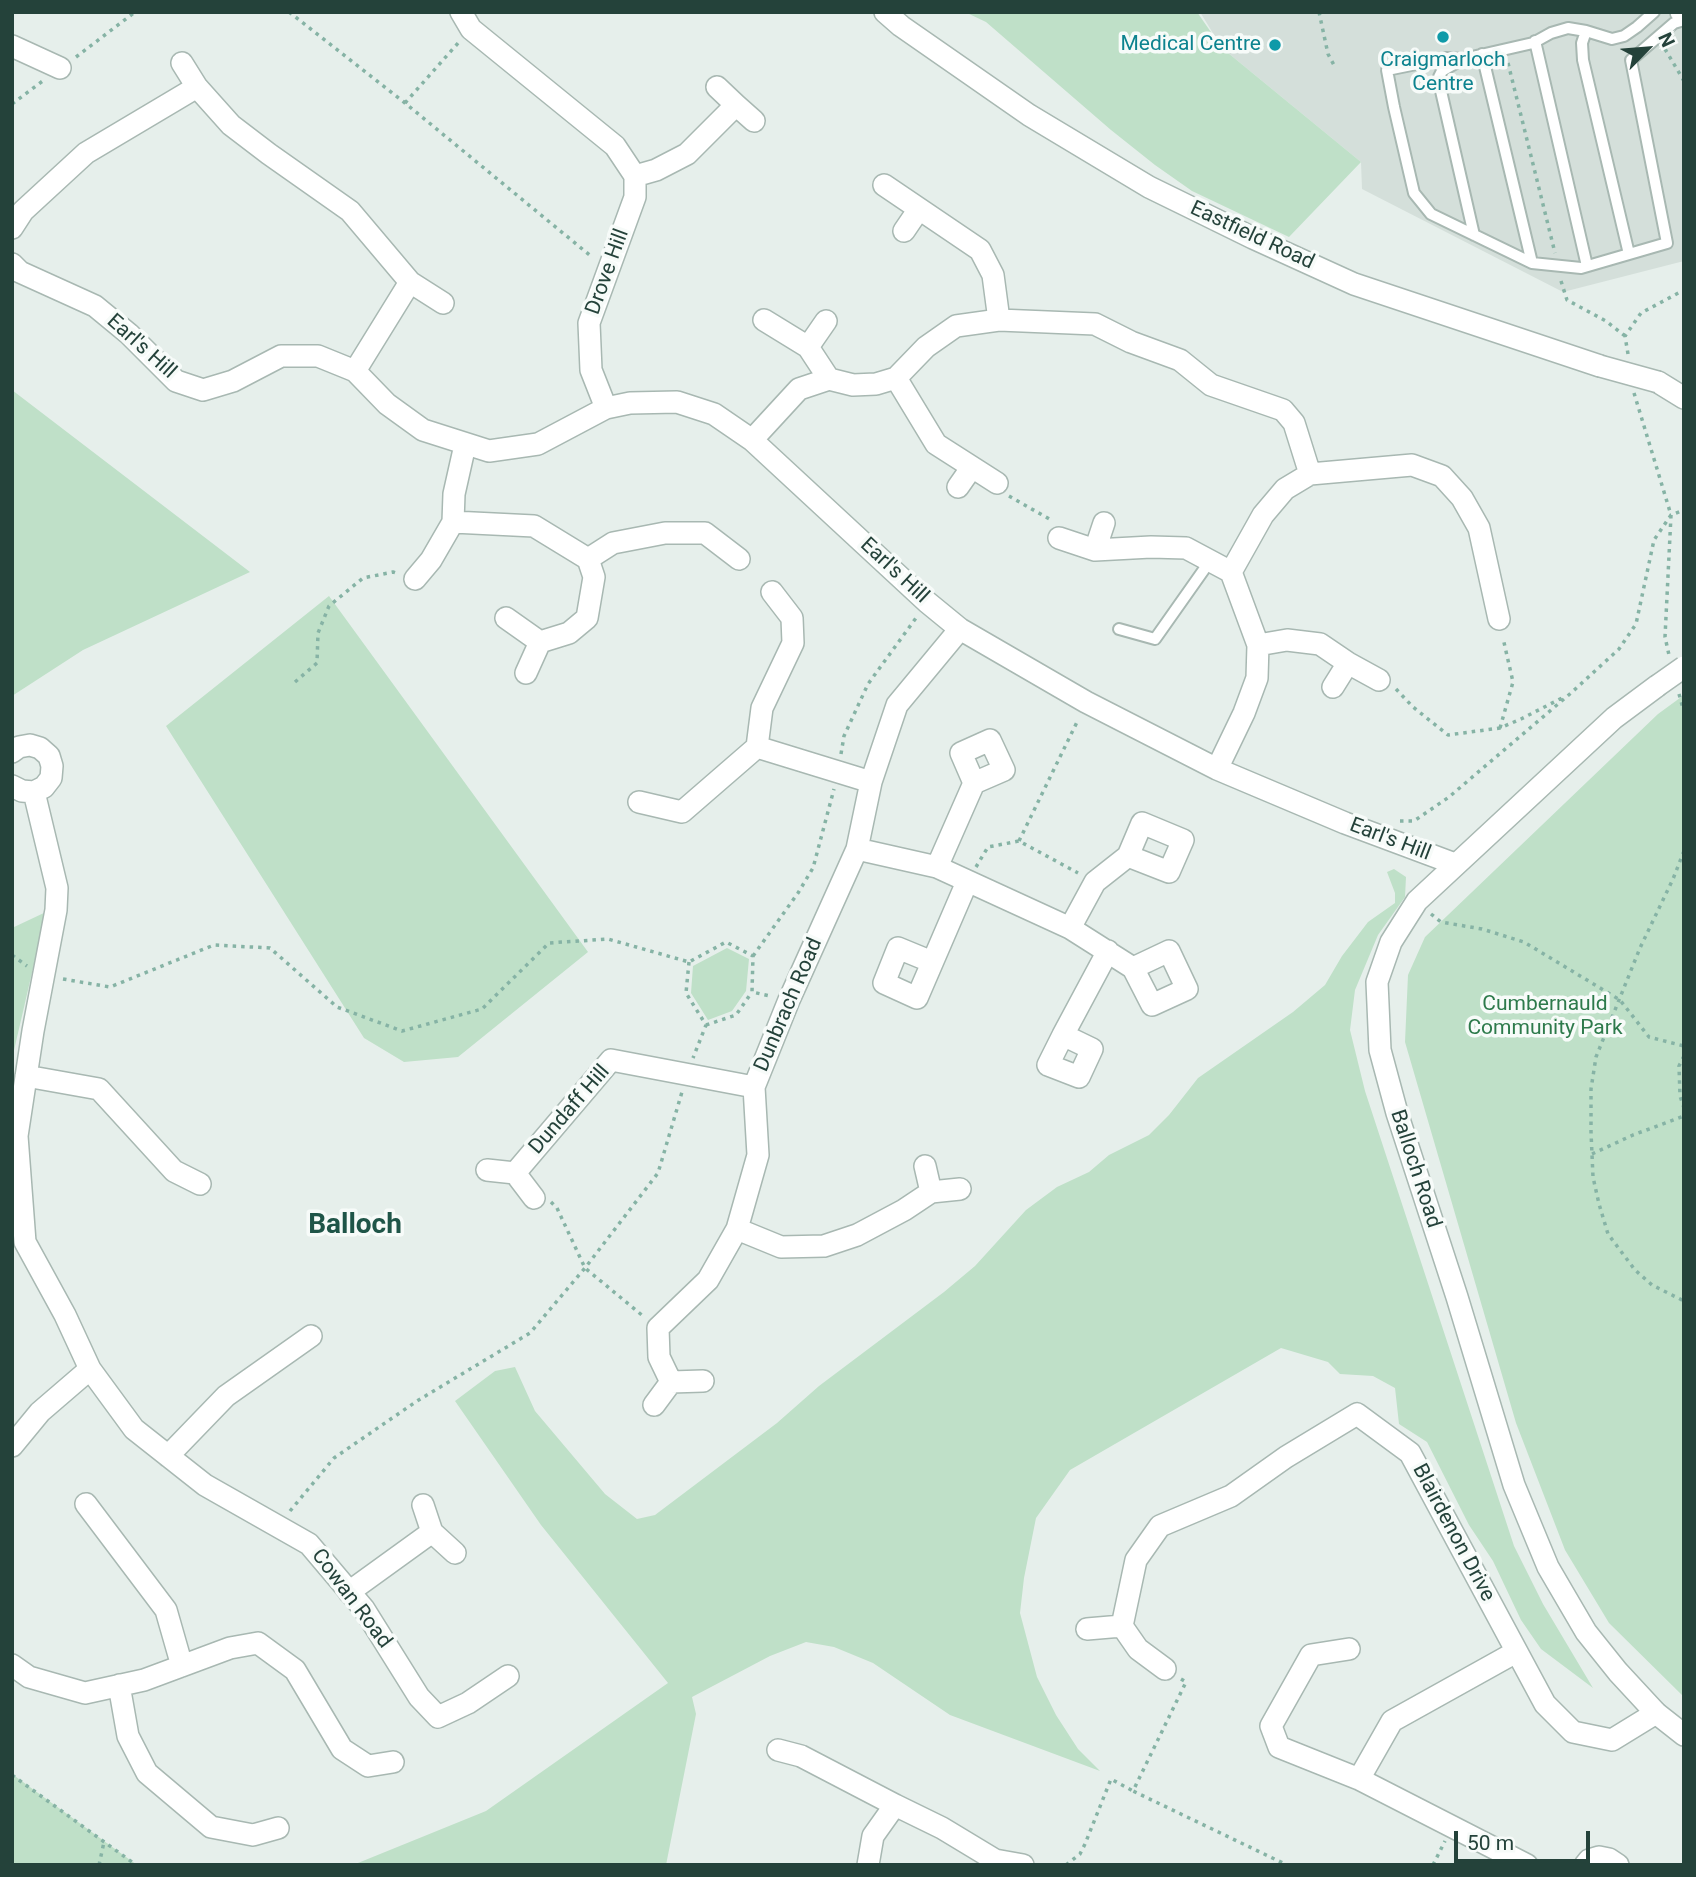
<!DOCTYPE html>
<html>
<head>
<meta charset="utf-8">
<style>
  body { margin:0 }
  #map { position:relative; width:1696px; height:1877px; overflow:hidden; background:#e6efeb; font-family:Roboto,sans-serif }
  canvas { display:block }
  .frame { position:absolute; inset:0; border:14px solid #24423a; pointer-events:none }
  .north { position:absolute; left:1612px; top:14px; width:70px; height:70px; -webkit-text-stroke:5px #f7fbf9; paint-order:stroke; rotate:65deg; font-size:19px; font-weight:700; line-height:28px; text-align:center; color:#24423a }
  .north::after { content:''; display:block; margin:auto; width:24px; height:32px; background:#24423a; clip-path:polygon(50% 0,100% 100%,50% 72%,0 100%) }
  .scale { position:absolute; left:1454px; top:1831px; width:136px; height:32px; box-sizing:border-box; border:4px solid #24423a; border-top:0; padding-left:9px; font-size:21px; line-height:24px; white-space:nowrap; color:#24423a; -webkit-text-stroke:5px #f7fbf9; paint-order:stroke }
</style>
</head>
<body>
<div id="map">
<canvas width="1696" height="1877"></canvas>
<div class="frame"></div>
<div class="north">N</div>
<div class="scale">50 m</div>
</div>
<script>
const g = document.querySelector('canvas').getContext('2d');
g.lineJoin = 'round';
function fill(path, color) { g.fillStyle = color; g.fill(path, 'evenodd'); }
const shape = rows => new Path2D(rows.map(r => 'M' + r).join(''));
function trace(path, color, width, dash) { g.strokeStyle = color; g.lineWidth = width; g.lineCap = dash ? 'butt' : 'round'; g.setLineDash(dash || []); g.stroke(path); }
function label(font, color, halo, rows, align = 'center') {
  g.font = font + ' Roboto,sans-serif'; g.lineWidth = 7; g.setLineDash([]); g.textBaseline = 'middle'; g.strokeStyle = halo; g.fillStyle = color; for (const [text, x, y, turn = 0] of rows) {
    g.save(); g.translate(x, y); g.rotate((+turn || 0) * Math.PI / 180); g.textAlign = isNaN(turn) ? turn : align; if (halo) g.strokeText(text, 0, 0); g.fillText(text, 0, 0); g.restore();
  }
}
const built = shape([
  [1200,12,1684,12,1684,261,1563,292,1362,189,1361,162,1222,48]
]);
const green = shape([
  [965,12,1197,12,1222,48,1361,162,1289,237,1192,191,1155,165,1111,130,986,22],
  [12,390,250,572,83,650,12,696],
  [329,596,588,952,458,1057,404,1062,364,1038,166,726],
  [1684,695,1684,1697,1609,1623,1565,1550,1516,1423,1405,1042,1408,975,1425,937,1658,714],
  [1394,869,1406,877,1405,897,1378,935,1355,990,1350,1030,1365,1091,1514,1546,1543,1604,1593,1688,1541,1649,1521,1620,1493,1561,1469,1525,1427,1442,1399,1424,1395,1388,1373,1376,1340,1374,1328,1362,1281,1348,1070,1470,1036,1518,1024,1578,1020,1613,1037,1677,1056,1715,1078,1749,1100,1771,950,1715,873,1663,834,1647,806,1642,770,1656,692,1697,696,1714,666,1865,353,1865,486,1811,668,1683,541,1525,455,1401,495,1371,515,1367,535,1411,605,1494,637,1519,655,1515,777,1423,819,1386,944,1292,975,1266,1026,1210,1057,1187,1089,1172,1109,1155,1149,1135,1169,1115,1198,1078,1293,1012,1325,985,1342,956,1368,922,1395,903,1395,893,1387,872],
  [46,912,12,1059,12,928],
  [727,948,749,959,746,991,732,1011,708,1020,691,993,693,966],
  [12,1774,137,1865,12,1865]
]);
const path = shape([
  [289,12,405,103,592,257],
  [1319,12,1328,54,1335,67],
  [1665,49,1684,81],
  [76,57,135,12],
  [1508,63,1555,253],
  [405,103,459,42],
  [12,104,44,80],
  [1561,281,1567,300,1606,321,1625,336],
  [1628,354,1625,336,1641,313,1684,290],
  [1634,393,1671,515,1665,637,1669,655],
  [1009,496,1051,520],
  [295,682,317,663,318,633,329,606,363,578,393,572,399,574],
  [1396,689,1413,707,1448,735,1500,728,1521,719,1562,698],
  [1679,694,1684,712],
  [1500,728,1513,682,1503,638],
  [841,754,844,736,868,684,916,618],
  [1400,821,1414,821,1449,797,1571,693,1619,649,1636,624,1654,540,1671,515,1684,510],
  [1019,841,1078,720],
  [1684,851,1673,879,1640,948,1596,1057,1591,1089,1591,1132,1593,1177,1599,1204,1608,1234,1635,1270,1652,1285,1684,1301],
  [976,867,988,847,1019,841,1078,873],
  [1431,914,1441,922,1482,929,1524,942,1620,1000,1649,1037,1684,1046],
  [12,955,27,966],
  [753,956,798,893,813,868,834,789],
  [689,962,686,993,706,1025,693,1058],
  [63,979,110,987,214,945,270,948,337,1007,402,1031,482,1009,549,943,608,939,689,962,726,942,753,956,752,992,770,996],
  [706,1025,736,1015,752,992],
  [1684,1056,1679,1066,1680,1096,1684,1108],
  [1592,1154,1633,1135,1684,1116],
  [551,1202,557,1208,585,1268,643,1316],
  [290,1511,334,1458,417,1401,530,1333,585,1268,658,1173,682,1092],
  [1181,1679,1186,1682,1133,1791,1287,1865],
  [12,1775,136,1865],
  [99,1865,104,1842],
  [1066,1865,1080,1854,1085,1844,1111,1779,1133,1791],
  [1433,1865,1445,1841]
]);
const service = shape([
  [1586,31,1582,43,1583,60,1629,254],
  [1535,41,1587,266],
  [1482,54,1532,263],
  [1463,59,1446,58,1387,70,1394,107,1414,193,1431,214,1532,263,1581,268,1667,243,1631,60,1674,23,1684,20],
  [1474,235,1441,91,1439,77,1442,71,1463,59,1533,43,1551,33,1568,28,1586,31,1612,39,1624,36,1637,27,1654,12],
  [1119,629,1155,639,1210,561]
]);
const minor = shape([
  [461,12,471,29,615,146,635,176,635,197,589,323,591,370,606,408],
  [1681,12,1684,15],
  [12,46,60,68],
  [182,63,197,87],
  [717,87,736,105],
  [635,176,656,170,687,154,736,105,754,121],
  [884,185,980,250,993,275,999,320],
  [12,228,23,211,86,153,197,87,231,125,269,154,350,211,410,282,355,371],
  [904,231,919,209],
  [12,264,20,272,95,306,129,334,176,381,203,390,233,381,281,356,318,356,355,371,387,404,423,430,489,451,538,444,606,408,630,403,677,402,714,414,752,440,927,602,960,629,1086,702,1217,769,1345,823,1455,864],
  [410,282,443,303],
  [764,320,808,347,829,379],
  [808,347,826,321],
  [896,378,936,444,997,483],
  [752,440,799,389,829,379,853,385,876,384,896,378,926,347,956,326,999,320,1095,324,1131,342,1180,360,1211,385,1283,410,1294,423,1310,474,1285,489,1263,515,1231,572,1258,645,1257,678,1244,713,1217,769],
  [1310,474,1412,465,1442,476,1462,498,1479,528,1499,619],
  [958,487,972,467],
  [453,522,534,526,588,559,594,577,587,618,569,633,540,642,506,618],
  [1059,538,1095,550,1151,547,1186,548,1231,572],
  [1095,550,1104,523],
  [588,559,613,543,665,533,705,533,739,559],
  [415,579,431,560,453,522,454,494,465,445],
  [1258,645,1287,640,1320,644,1348,663,1379,680],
  [526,673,540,642],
  [1333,687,1348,663],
  [757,747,762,708,793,643,792,618,772,592],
  [12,752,19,747,30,745,40,748,49,756,52,766,51,778,44,787,34,792,22,791,12,786],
  [34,792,57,888,56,910,33,1031,17,1136,25,1242,65,1315,90,1369,134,1429,205,1485,309,1544,364,1609,419,1697,438,1717,468,1703,508,1676],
  [639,802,682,812,757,747,871,782],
  [857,849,937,867,1070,928,1133,968,1169,951,1187,989,1152,1005,1133,968],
  [937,867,974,783,1004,770,990,740,961,753,974,783],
  [1070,928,1095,882,1128,856,1142,823,1183,840,1169,872,1128,856],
  [932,962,898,948,884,983,917,998,967,882],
  [1063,1035,1048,1065,1079,1077,1092,1049,1063,1035,1108,951],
  [26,1076,99,1089,174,1171,200,1184],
  [925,1166,931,1192,960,1189],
  [487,1170,515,1173,534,1198],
  [515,1173,611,1060,754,1087],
  [737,1229,781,1247,824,1246,857,1235,904,1210,931,1192],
  [671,1382,659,1357,658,1328,708,1280,737,1229,758,1155,754,1087,789,1000,857,849,871,782,897,705,960,629],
  [654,1405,671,1382,703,1381],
  [12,1446,40,1412,90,1369],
  [168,1456,226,1396,311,1336],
  [86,1504,166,1610,182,1666],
  [423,1505,432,1532,455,1553],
  [349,1592,432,1532],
  [1087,1629,1122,1626],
  [1349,1649,1311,1655,1271,1726,1279,1747,1359,1779],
  [1516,1652,1392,1721,1359,1779,1527,1865],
  [12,1665,29,1677,85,1693,144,1680,230,1648,258,1643,295,1670,342,1749,368,1766,393,1762],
  [1165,1669,1138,1649,1122,1626,1136,1560,1160,1526,1231,1496,1286,1457,1357,1414,1410,1453,1545,1704,1573,1732,1612,1740,1656,1713],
  [119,1685,128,1736,147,1773,211,1827,253,1835,278,1828],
  [778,1750,801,1756,895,1805],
  [868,1865,873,1836,895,1805,942,1828,995,1860,1023,1865],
  [1585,1865,1589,1860,1599,1857,1609,1859,1618,1865]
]);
const tertiary = shape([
  [885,12,901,26,1029,115,1149,187,1196,210,1253,238,1354,284,1600,366],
  [1658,382,1684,398],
  [1657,686,1614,718,1417,901,1391,942,1377,982,1380,1050,1397,1113,1457,1297,1514,1485,1548,1567,1586,1632,1618,1672,1656,1713,1684,1735]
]);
const tertiaryBridge = shape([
  [1600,366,1658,382],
  [1657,686,1684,667]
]);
const markers = [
  [1443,37,7,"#0f9aa8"],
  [1275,45,7,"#0f9aa8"]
];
const cultureNames = [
  ["Medical Centre",1261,45],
  ["Craigmarloch",1443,61,"center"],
  ["Centre",1443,85,"center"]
];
const streetNames = [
  ["Eastfield Road",1252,236,25],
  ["Drove Hill",608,272,-70],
  ["Earl's Hill",141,347,42],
  ["Earl's Hill",894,571,43],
  ["Earl's Hill",1390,840,21],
  ["Dunbrach Road",789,1005,-67],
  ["Dundaff Hill",570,1110,-49],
  ["Balloch Road",1415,1169,72],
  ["Blairdenon Drive",1453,1533,62],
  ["Cowan Road",351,1599,53]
];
const parkNames = [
  ["Cumbernauld",1545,1005],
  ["Community Park",1545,1029]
];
const districtNames = [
  ["Balloch",355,1226]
];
fill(built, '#d4dfda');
fill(green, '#bfe0c8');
trace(service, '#a8b8b2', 14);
trace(minor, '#a8b8b2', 24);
trace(tertiary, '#a8b8b2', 24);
trace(path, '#86b3a5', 3.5, [3.5, 5]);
trace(service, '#fff', 10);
trace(minor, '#fff', 21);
trace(tertiary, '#fff', 21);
trace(tertiaryBridge, '#a8b8b2', 24, []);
trace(tertiaryBridge, '#fff', 21);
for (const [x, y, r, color] of markers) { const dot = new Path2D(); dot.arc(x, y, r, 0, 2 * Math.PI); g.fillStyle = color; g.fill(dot); trace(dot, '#f7fbf9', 2.5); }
label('21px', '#0d838f', '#f7fbf9', cultureNames, 'right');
label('21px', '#24423a', '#f7fbf9', streetNames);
label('21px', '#2d7a4b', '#f7fbf9', parkNames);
label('bold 28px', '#1f5548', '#f7fbf9', districtNames);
</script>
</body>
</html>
